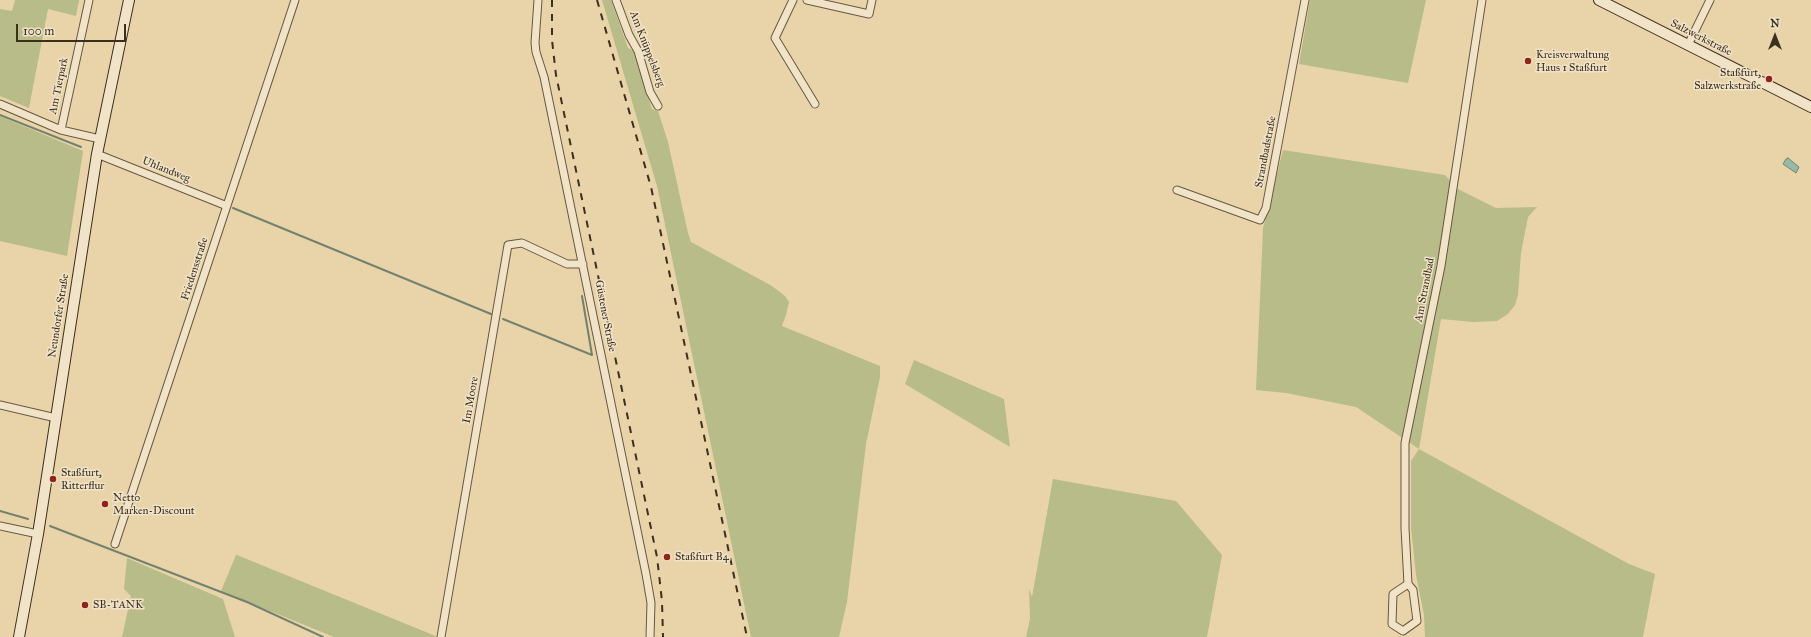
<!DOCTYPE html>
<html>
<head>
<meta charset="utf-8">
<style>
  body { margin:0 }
  #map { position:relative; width:1811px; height:637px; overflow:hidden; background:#e9d4aa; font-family:"IM FELL Great Primer",serif }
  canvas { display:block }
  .north { position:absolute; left:1755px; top:16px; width:40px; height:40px; -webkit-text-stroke:3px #f1e3c8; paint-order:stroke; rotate:0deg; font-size:11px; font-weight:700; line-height:16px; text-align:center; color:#3c2f1e }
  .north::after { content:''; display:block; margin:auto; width:14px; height:18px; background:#3c2f1e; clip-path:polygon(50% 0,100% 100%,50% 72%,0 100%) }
  .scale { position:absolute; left:16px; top:24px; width:110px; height:18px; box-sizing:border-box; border:2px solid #3c2f1e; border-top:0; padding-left:5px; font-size:12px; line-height:14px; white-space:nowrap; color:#3c2f1e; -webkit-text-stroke:3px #f1e3c8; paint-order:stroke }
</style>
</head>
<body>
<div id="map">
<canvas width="1811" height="637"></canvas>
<div class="north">N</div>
<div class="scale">100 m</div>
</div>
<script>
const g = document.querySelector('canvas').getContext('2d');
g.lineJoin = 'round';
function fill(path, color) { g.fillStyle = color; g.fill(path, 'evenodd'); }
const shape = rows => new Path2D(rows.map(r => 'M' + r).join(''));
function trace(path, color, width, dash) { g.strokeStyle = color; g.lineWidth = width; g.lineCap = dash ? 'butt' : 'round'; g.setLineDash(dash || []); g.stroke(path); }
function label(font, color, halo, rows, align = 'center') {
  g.font = font + ' "IM FELL Great Primer",serif'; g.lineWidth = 3; g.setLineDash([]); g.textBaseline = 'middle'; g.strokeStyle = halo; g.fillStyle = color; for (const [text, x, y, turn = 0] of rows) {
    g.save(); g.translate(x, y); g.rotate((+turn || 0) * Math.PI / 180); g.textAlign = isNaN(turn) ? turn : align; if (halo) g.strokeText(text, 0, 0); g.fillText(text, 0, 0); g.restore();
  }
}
const green = shape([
  [15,0,79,0,76,16,48,9,29,108,0,96,0,9,12,11],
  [602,0,611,0,628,48,636,52,638,66,652,109,658,111,668,142,688,233,691,242,772,286,785,296,789,302,786,315,782,326,880,366,880,377,866,444,847,602,839,637,751,637,657,186],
  [1310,0,1426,0,1408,83,1299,64],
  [0,116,83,151,67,256,0,241],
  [1283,150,1445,175,1458,189,1496,208,1537,207,1528,217,1521,253,1518,295,1515,305,1508,314,1497,321,1473,322,1441,319,1419,449,1629,564,1655,574,1643,637,1425,637,1424,615,1416,575,1411,528,1411,461,1419,449,1356,407,1286,393,1256,390,1263,228],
  [914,360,1004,399,1010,447,905,384],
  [1053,479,1176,501,1222,555,1207,637,1026,637,1030,619,1029,589,1032,597],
  [236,555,237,555,438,637,334,637,221,591],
  [127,558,223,599,235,637,122,637,131,596,124,589]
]);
const water = shape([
  [1788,158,1799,167,1796,173,1783,164,1786,159,1788,158]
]);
const stream = shape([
  [0,115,81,147],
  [233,208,491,314],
  [503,319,592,355,582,296],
  [0,511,28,519],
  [50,526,247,602,323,637]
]);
const minor = shape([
  [538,0,535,43,536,52,544,77,646,574,651,603,650,637],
  [616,0,629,35,638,51,650,92,658,106],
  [793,0,775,38,815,104],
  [807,0,869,14,872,0],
  [1688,45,1710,0],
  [0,104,61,130,89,0],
  [61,130,100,139],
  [97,154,227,206],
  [1177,190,1260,220,1266,208,1305,0],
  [0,405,56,418],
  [0,526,38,534],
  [115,544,295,0],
  [1408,584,1393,594,1392,624,1403,631,1417,621,1413,590,1408,584,1405,528,1405,443,1441,266,1482,0],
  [441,637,508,245,522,243,567,264,583,264]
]);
const secondary = shape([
  [1599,0,1811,107],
  [19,637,38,534,97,154,129,0]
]);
const rail = shape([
  [552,0,552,40,556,75,657,557,662,601,663,637],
  [597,0,651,187,747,637]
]);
const markers = [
  [1528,61,4,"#8f2418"],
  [1769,79,4,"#8f2418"],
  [53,479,4,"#8f2418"],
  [105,504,4,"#8f2418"],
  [667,557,4,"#8f2418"],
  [85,605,4,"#8f2418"]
];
const streetNames = [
  ["Salzwerkstraße",1701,38,27],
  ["Am Knüppelsberg",647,49,69],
  ["Am Tierpark",59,86,-78],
  ["Strandbadstraße",1266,152,-79],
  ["Uhlandweg",166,170,22],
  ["Friedensstraße",195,269,-72],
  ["Am Strandbad",1425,290,-79],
  ["Neundorfer Straße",59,316,-81],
  ["Güstener Straße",605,316,79],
  ["Im Moore",471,400,-80]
];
const poiNames = [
  ["Kreisverwaltung",1536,55],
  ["Haus 1 Staßfurt",1536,68],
  ["Staßfurt,",1761,73,"right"],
  ["Salzwerkstraße",1761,86,"right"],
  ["Staßfurt,",61,473],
  ["Ritterflur",61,486],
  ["Netto",113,498],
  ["Marken-Discount",113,511],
  ["Staßfurt B4",675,557],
  ["SB-TANK",93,605]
];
fill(green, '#b7bc88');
fill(water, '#98b9a5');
trace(water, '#73826f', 1);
trace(stream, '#73826f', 2);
trace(minor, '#675841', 9);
trace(secondary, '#3c2f1e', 12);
trace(minor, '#f1e3c8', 7);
trace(secondary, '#f1e3c8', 10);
trace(rail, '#3c2f1e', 2, [7, 7]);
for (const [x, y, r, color] of markers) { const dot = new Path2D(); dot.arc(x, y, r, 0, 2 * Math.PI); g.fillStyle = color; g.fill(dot); trace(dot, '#f1e3c8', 1.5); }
label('11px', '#3c2f1e', '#f1e3c8', streetNames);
label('11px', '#3c2f1e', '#f1e3c8', poiNames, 'left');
</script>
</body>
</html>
